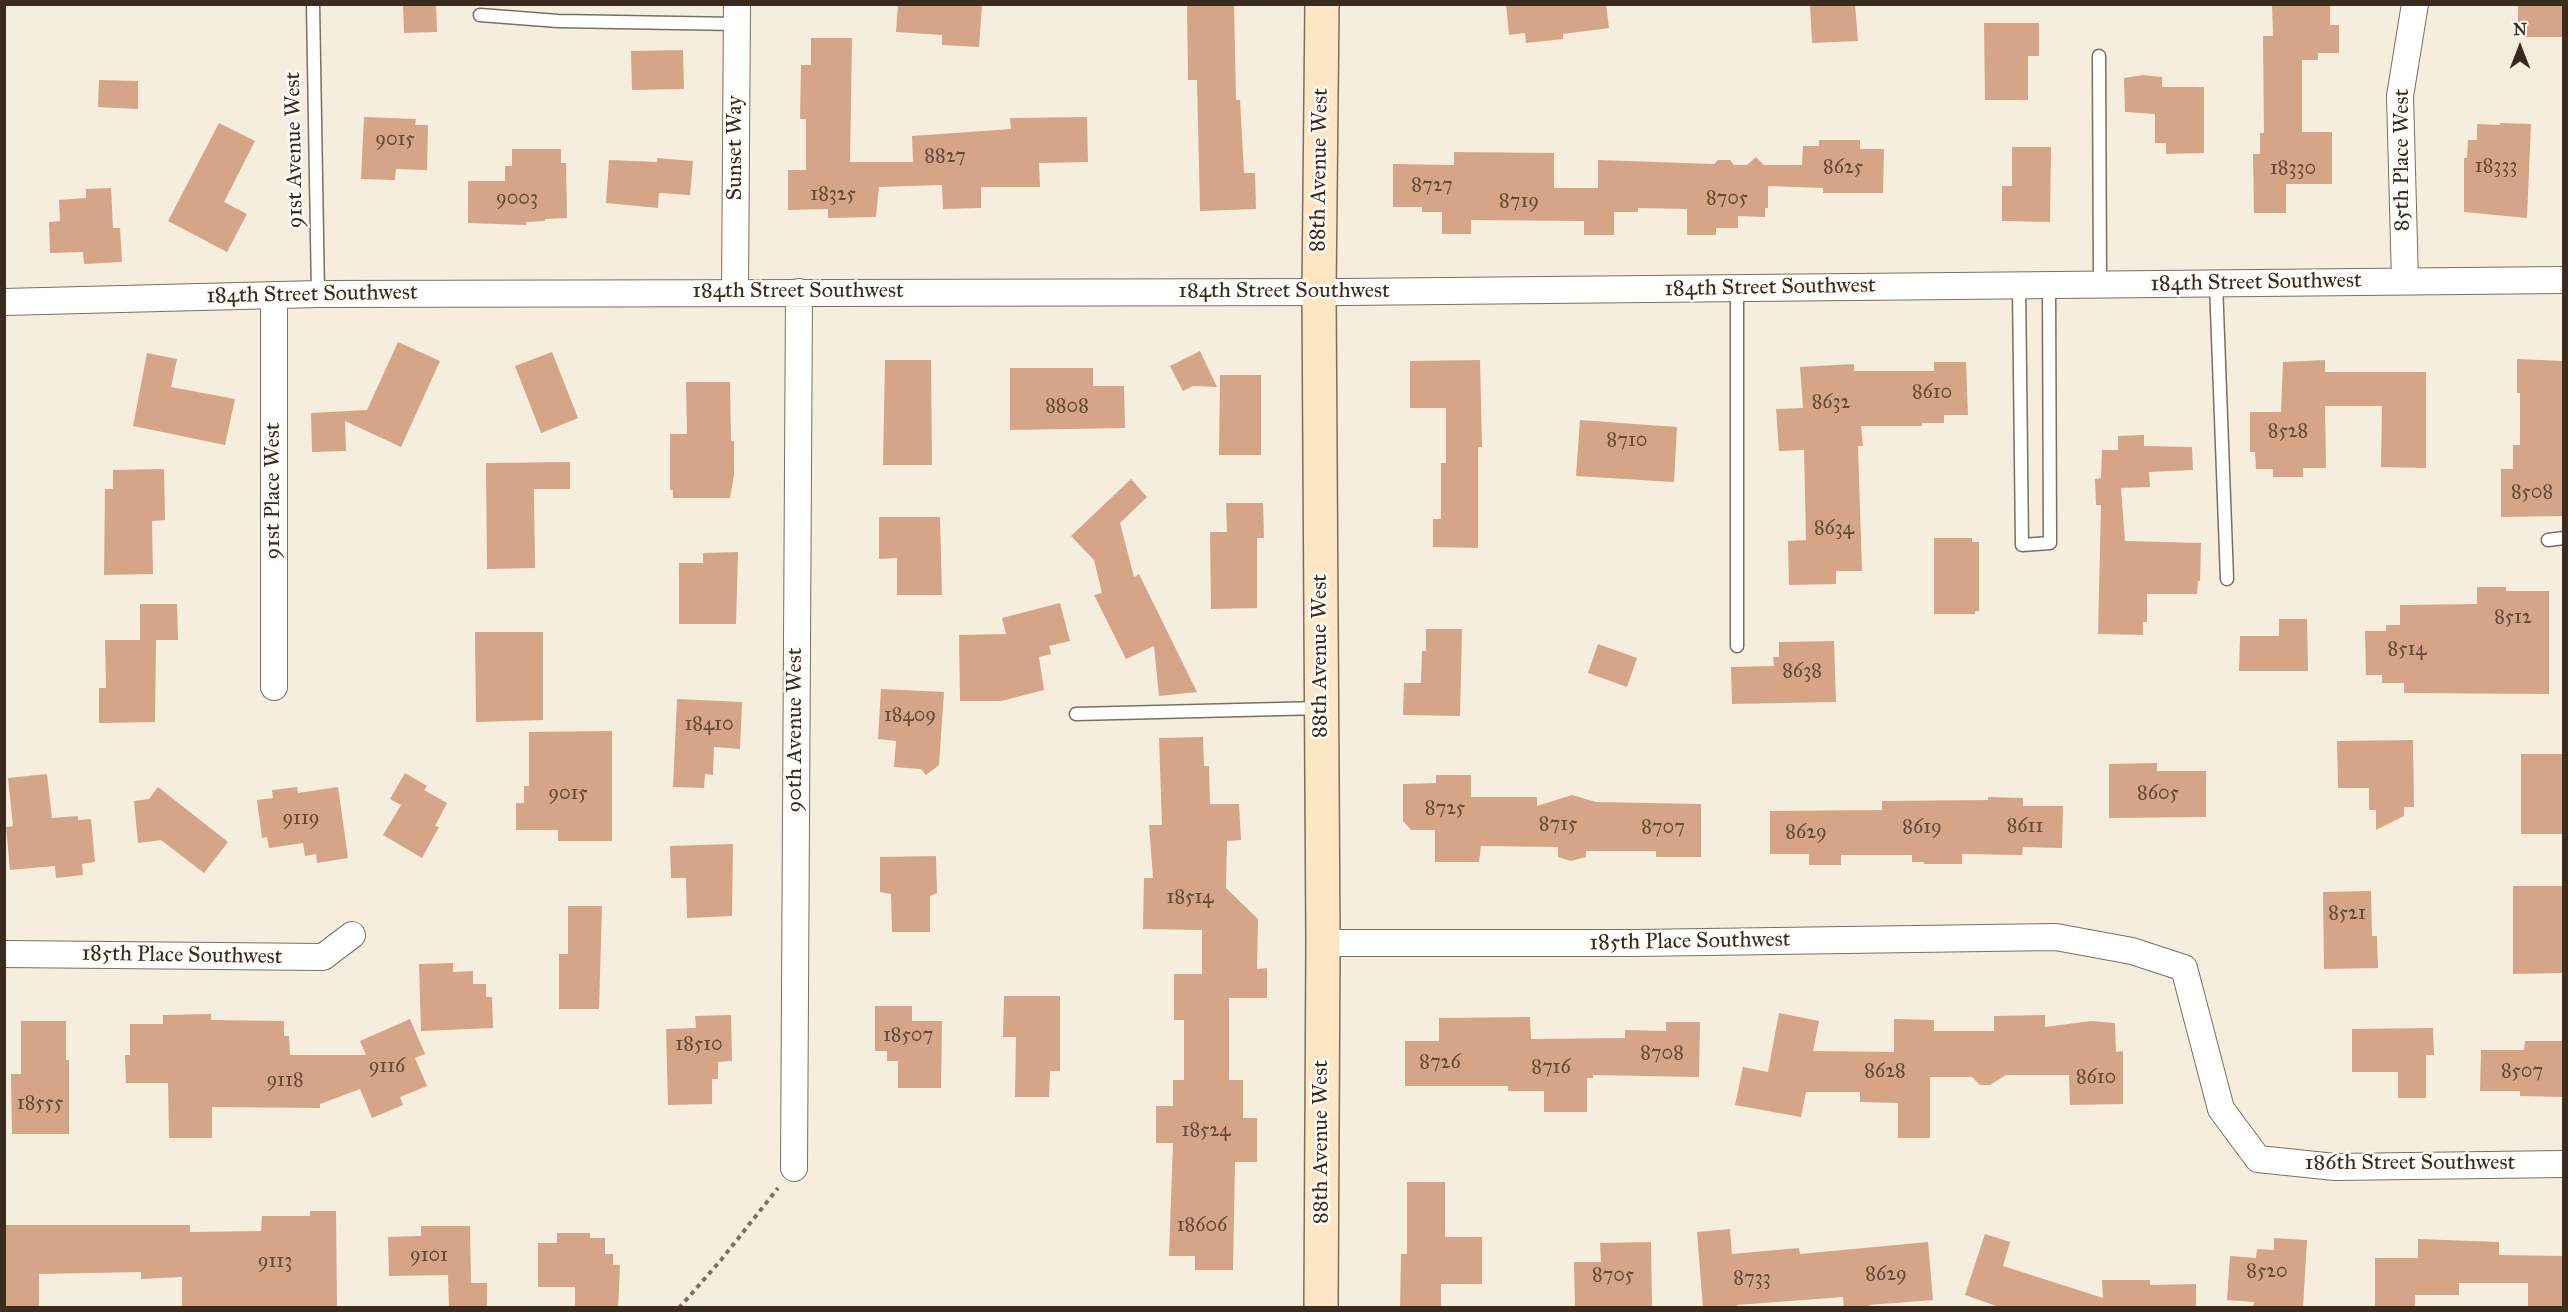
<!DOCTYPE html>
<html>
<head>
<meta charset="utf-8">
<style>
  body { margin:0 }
  #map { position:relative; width:2568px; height:1312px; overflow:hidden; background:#f6eedc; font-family:"IM FELL Great Primer",serif }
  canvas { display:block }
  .frame { position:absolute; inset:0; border:6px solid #3b2a1e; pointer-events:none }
  .north { position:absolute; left:2490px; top:18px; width:60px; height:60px; -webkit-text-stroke:4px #fdfcf7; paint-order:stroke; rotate:0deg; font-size:16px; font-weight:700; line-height:24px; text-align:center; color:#3b2a1e }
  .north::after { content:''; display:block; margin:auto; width:21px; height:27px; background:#3b2a1e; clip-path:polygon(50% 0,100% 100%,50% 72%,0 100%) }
</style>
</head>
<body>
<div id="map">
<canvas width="2568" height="1312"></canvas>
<div class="frame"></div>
<div class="north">N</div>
</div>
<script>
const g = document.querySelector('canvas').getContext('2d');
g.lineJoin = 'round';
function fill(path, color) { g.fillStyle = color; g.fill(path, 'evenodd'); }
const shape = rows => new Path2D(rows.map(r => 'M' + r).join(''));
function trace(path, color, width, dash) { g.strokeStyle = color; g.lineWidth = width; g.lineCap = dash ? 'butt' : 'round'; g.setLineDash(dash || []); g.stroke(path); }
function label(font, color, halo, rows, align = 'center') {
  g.font = font + ' "IM FELL Great Primer",serif'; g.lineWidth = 5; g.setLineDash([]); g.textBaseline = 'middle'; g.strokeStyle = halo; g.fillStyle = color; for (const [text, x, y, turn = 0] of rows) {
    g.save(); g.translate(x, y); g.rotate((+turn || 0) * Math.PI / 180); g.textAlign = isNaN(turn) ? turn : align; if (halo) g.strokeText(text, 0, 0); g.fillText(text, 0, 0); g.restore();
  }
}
const building = shape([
  [403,4,436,4,437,32,404,33],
  [898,4,982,4,979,47,942,45,942,35,896,32],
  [1187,4,1234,4,1236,100,1240,100,1244,173,1255,173,1256,209,1200,211,1197,80,1188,80],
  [1506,4,1606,4,1609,28,1563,34,1563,39,1526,43,1525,33,1509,35],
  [1810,4,1855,4,1858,41,1812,43],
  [2272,4,2330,4,2330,25,2339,25,2339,53,2318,53,2318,60,2302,60,2302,132,2332,132,2332,184,2286,184,2286,213,2254,213,2253,154,2260,154,2260,133,2264,133,2263,36,2273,36],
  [2564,4,2564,37,2523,37,2523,29,2518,29,2518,5],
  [1984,23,2039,23,2039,56,2028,56,2028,100,1985,100],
  [811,38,852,38,850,162,913,162,912,136,1011,129,1010,118,1087,117,1088,162,1039,163,1040,187,981,187,981,208,943,209,942,185,879,187,876,217,828,218,828,209,788,210,788,170,806,170,806,119,800,119,801,65,811,65],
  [683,50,684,89,632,90,631,51],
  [2143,75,2162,77,2162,87,2204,87,2204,153,2166,154,2166,143,2155,143,2155,114,2125,112,2124,78],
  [99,80,138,81,138,109,98,107],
  [364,117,416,119,415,125,428,125,427,170,396,169,395,180,361,179],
  [219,123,255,141,224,202,247,214,227,252,168,221],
  [2500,123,2531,124,2527,218,2464,212,2464,158,2467,158,2468,140,2477,140,2477,124,2500,125],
  [1819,140,1860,140,1860,149,1884,149,1883,193,1823,193,1823,188,1768,186,1768,208,1765,208,1765,217,1738,216,1738,228,1716,228,1716,235,1687,235,1687,209,1638,208,1638,212,1614,212,1614,235,1584,235,1584,221,1471,220,1471,234,1442,234,1442,212,1422,212,1422,207,1393,207,1393,164,1454,165,1454,152,1554,153,1554,188,1598,188,1598,160,1714,164,1718,160,1730,160,1734,165,1747,165,1756,157,1764,165,1802,165,1803,146,1819,146],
  [2012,147,2051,147,2050,222,2002,221,2002,186,2012,186],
  [512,149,561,149,561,163,566,163,567,218,545,219,545,221,526,222,526,225,468,223,468,181,505,181,505,166,512,166],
  [657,158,693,161,690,195,659,193,658,208,606,203,609,160,657,162],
  [111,188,113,228,120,228,122,262,84,264,83,252,50,253,49,222,60,221,59,200,86,198,86,189],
  [398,342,440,361,401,447,345,421,346,451,312,452,311,413,367,410],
  [1200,351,1217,387,1193,386,1183,391,1170,366],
  [552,352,578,418,541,433,515,366],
  [147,353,177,359,171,387,235,399,225,445,133,426],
  [2517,359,2564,361,2564,516,2501,517,2501,469,2513,469,2513,445,2520,445,2520,393,2517,393],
  [885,360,931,360,932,465,883,465],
  [1480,360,1482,447,1478,447,1478,548,1433,547,1433,519,1441,519,1441,463,1446,463,1446,408,1410,408,1410,361],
  [2325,360,2325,372,2426,372,2426,468,2381,467,2382,406,2325,406,2326,468,2303,468,2303,477,2273,477,2273,469,2256,469,2255,452,2250,452,2250,412,2281,412,2283,362],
  [1934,362,1966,362,1968,415,1944,415,1944,423,1922,423,1922,426,1861,426,1863,446,1858,446,1862,571,1836,571,1836,584,1789,585,1788,541,1806,540,1804,450,1779,451,1776,409,1803,408,1800,367,1854,364,1854,371,1934,371],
  [1010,368,1093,368,1093,386,1124,386,1125,428,1010,430],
  [1220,375,1261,375,1261,455,1219,455],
  [686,382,730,382,731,441,734,441,734,475,730,498,673,498,673,490,670,490,670,434,687,434],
  [1580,420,1677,427,1674,482,1576,476],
  [2144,435,2144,446,2192,447,2193,470,2149,472,2150,487,2121,488,2125,541,2201,543,2200,581,2198,581,2197,594,2147,594,2147,622,2143,622,2143,635,2098,634,2101,505,2096,505,2095,479,2101,478,2102,450,2118,450,2118,436],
  [570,462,570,489,534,489,535,568,487,569,486,463],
  [164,469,165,520,152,521,153,574,104,575,105,489,113,489,113,470],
  [1131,479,1147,497,1120,523,1134,577,1139,574,1197,692,1159,696,1154,646,1126,659,1094,595,1102,593,1094,560,1071,536],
  [1226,503,1263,503,1264,538,1257,538,1257,608,1211,609,1210,532,1227,532],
  [879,517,940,517,942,595,897,595,897,558,879,559],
  [1934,538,1972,538,1972,542,1979,542,1979,611,1975,611,1975,614,1934,614],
  [738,552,736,624,679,624,679,563,703,563,703,553],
  [2477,587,2506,587,2506,591,2549,591,2549,694,2404,693,2404,683,2382,683,2382,675,2366,675,2365,631,2386,631,2386,625,2400,625,2400,605,2477,604],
  [1060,603,1070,641,1049,646,1051,654,1039,657,1044,690,1001,701,960,701,959,635,1006,634,1002,618],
  [140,604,177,604,178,640,140,640],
  [2279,619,2307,619,2308,671,2239,671,2240,636,2279,636],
  [1426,629,1462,629,1460,716,1403,715,1404,683,1421,683,1422,651,1426,651],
  [475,632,543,632,543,720,476,722],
  [105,640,156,640,155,722,99,723,99,688,106,688],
  [1834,641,1836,702,1732,704,1731,667,1774,666,1773,657,1779,657,1779,642],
  [1598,644,1637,658,1627,687,1588,673],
  [881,689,944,692,939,765,926,775,921,769,894,767,896,741,878,739],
  [677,699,742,702,740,749,714,747,713,775,705,774,704,788,673,787],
  [612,731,612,841,558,841,558,830,516,830,516,803,524,803,524,786,529,786,529,732],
  [1203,737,1204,766,1209,766,1210,804,1239,804,1241,840,1227,841,1226,888,1258,919,1257,969,1267,968,1267,998,1229,998,1229,1080,1243,1080,1243,1118,1257,1118,1257,1162,1235,1162,1233,1270,1195,1270,1195,1256,1169,1256,1173,1143,1156,1143,1156,1106,1173,1106,1173,1080,1184,1080,1184,1020,1174,1020,1174,974,1202,974,1202,930,1143,929,1144,878,1153,878,1149,825,1162,825,1159,738],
  [2413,740,2414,807,2404,807,2404,816,2376,830,2376,810,2369,810,2369,788,2338,788,2337,741],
  [2521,754,2564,754,2564,834,2521,834],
  [2157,763,2157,771,2206,771,2206,817,2109,818,2109,764],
  [405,773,427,786,424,790,447,803,435,826,439,827,422,858,383,835,401,805,390,799],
  [47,774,52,818,78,816,78,820,91,819,95,862,82,864,83,875,56,878,55,866,10,870,6,827,13,826,8,778],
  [1436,775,1471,775,1471,797,1537,797,1537,806,1572,795,1596,802,1701,804,1701,857,1656,857,1656,851,1586,851,1586,857,1571,861,1558,857,1558,847,1481,846,1479,862,1435,862,1435,830,1411,830,1403,821,1403,784,1436,783],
  [158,787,228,842,204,873,161,840,138,843,134,801,149,799],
  [297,787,298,793,338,787,348,858,317,863,316,854,305,856,303,843,269,848,267,837,262,838,257,800,273,798,272,790],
  [1988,797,2023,798,2023,806,2063,806,2062,848,2023,847,2022,855,1962,854,1962,864,1924,864,1924,862,1912,862,1912,855,1841,855,1841,865,1809,865,1809,854,1770,854,1770,811,1882,810,1882,801,1988,800],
  [733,844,732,916,687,918,686,878,671,878,670,846],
  [936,856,937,893,930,896,930,932,892,932,891,894,880,892,880,857],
  [2513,886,2564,886,2564,973,2513,974],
  [2371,891,2372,936,2377,936,2378,968,2324,969,2323,892],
  [568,906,602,906,599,1009,559,1009,559,954,568,954],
  [453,963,453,972,473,971,473,984,486,984,486,997,492,997,493,1028,421,1031,419,964],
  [1004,996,1060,996,1060,1071,1050,1071,1049,1097,1015,1097,1016,1037,1003,1037],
  [875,1006,912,1006,912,1021,942,1021,941,1088,898,1088,898,1061,887,1061,887,1051,875,1051],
  [1779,1013,1819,1021,1813,1051,1894,1052,1894,1019,1934,1020,1934,1031,1994,1031,1994,1016,2045,1015,2045,1027,2091,1021,2115,1023,2116,1052,2123,1051,2123,1104,2070,1105,2069,1075,2006,1075,1990,1085,1980,1085,1972,1077,1930,1077,1930,1138,1898,1138,1898,1103,1860,1102,1860,1092,1806,1092,1801,1117,1735,1105,1743,1067,1768,1072],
  [211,1014,211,1020,284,1021,284,1036,289,1036,290,1055,366,1055,360,1041,410,1019,425,1054,415,1058,427,1086,400,1097,403,1105,372,1118,360,1089,320,1104,320,1108,212,1107,212,1138,169,1138,168,1083,126,1083,125,1055,130,1055,130,1024,163,1024,163,1015],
  [731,1015,732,1061,718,1062,718,1079,712,1079,712,1104,668,1105,666,1029,696,1028,695,1016],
  [1530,1017,1531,1039,1625,1038,1625,1030,1666,1031,1666,1022,1700,1022,1699,1077,1593,1075,1593,1078,1587,1078,1587,1112,1544,1112,1544,1091,1508,1091,1508,1086,1405,1086,1405,1041,1439,1041,1439,1018],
  [21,1021,66,1021,66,1060,69,1060,69,1134,12,1134,11,1074,21,1074],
  [2433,1028,2434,1055,2426,1055,2426,1098,2398,1098,2398,1072,2352,1072,2352,1029],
  [2525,1041,2564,1041,2564,1097,2520,1096,2520,1091,2480,1091,2481,1050,2524,1050],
  [1407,1182,1445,1182,1445,1237,1482,1237,1482,1284,1441,1284,1441,1308,1400,1308,1401,1254,1407,1254],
  [310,1211,336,1211,337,1308,182,1308,182,1277,141,1279,141,1272,39,1274,39,1308,4,1308,4,1225,190,1225,190,1232,261,1231,262,1216,310,1216],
  [421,1226,470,1226,471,1283,487,1283,487,1308,449,1308,448,1275,389,1276,388,1237,421,1236],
  [1730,1229,1732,1254,1799,1248,1800,1254,1928,1242,1933,1300,1869,1305,1869,1308,1844,1308,1843,1297,1737,1305,1738,1308,1703,1308,1697,1232],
  [557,1233,590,1233,590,1238,605,1238,605,1254,613,1254,613,1265,620,1265,618,1308,575,1308,575,1287,538,1287,538,1243,557,1243],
  [1985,1234,2010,1242,2003,1266,2103,1298,2102,1280,2150,1280,2150,1285,2196,1284,2196,1308,2002,1308,1965,1295],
  [2274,1238,2307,1240,2303,1308,2253,1308,2254,1302,2227,1300,2230,1256,2256,1258,2257,1249,2274,1250],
  [2418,1239,2499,1242,2499,1255,2564,1256,2564,1308,2528,1308,2528,1283,2459,1283,2459,1295,2415,1295,2415,1308,2375,1308,2375,1258,2418,1258],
  [1651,1242,1652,1308,1575,1308,1574,1262,1601,1262,1600,1243]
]);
const path = shape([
  [679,1308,721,1260,778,1188]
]);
const lane = shape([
  [313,4,318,294],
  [480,15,558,21,737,24],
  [2099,56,2100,285],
  [2216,283,2227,579],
  [2019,285,2022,545,2050,543,2049,285],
  [1737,288,1737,646],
  [2548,540,2564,538],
  [1076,714,1321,708]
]);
const street = shape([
  [2405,281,2400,96,2415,4],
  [735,292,737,4],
  [4,302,318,294,1344,292,2564,280],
  [274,687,274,295],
  [1323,943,1635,943,2056,937,2132,951,2184,968,2221,1109,2258,1159,2335,1167,2564,1164],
  [4,954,323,957,352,935],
  [794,1168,799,292]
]);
const secondary = shape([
  [1321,1308,1323,943,1319,292,1322,4]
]);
const numberNames = [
  ["9015",395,140],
  ["8827",945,157],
  ["18333",2496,167],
  ["8625",1843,168],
  ["18330",2293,169],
  ["8727",1432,186],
  ["18325",833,195],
  ["9003",517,199],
  ["8705",1727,199],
  ["8719",1519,202],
  ["8610",1932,393],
  ["8632",1831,403],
  ["8808",1067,407],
  ["8528",2288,432],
  ["8710",1627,441],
  ["8508",2532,493],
  ["8634",1834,529],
  ["8512",2513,618],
  ["8514",2407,650],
  ["8638",1802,672],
  ["18409",910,716],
  ["18410",709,725],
  ["9015",568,794],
  ["8605",2158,794],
  ["8725",1445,809],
  ["9119",301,819],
  ["8715",1558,825],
  ["8611",2025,827],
  ["8707",1663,828],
  ["8619",1922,828],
  ["8629",1806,833],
  ["18514",1190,898],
  ["8521",2347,914],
  ["18507",908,1036],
  ["18510",699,1045],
  ["8708",1662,1054],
  ["8726",1440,1063],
  ["9116",387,1067],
  ["8716",1551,1068],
  ["8628",1885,1072],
  ["8507",2522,1072],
  ["8610",2096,1078],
  ["9118",285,1081],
  ["18555",40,1104],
  ["18524",1206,1131],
  ["18606",1202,1226],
  ["9101",429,1256],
  ["9113",275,1262],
  ["8520",2267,1272],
  ["8629",1886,1275],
  ["8705",1613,1276],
  ["8733",1752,1279]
];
const streetNames = [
  ["Sunset Way",736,148,-90],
  ["91st Avenue West",295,150,-91],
  ["85th Place West",2403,160,-90],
  ["88th Avenue West",1320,170,-89],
  ["184th Street Southwest",2256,283,-1],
  ["184th Street Southwest",1770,288,-1],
  ["184th Street Southwest",798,292],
  ["184th Street Southwest",1284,292],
  ["184th Street Southwest",312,295,-1],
  ["91st Place West",274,491,-90],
  ["88th Avenue West",1321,656,-90],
  ["90th Avenue West",796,730,-90],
  ["185th Place Southwest",1690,942,-1],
  ["185th Place Southwest",182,956,1],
  ["88th Avenue West",1322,1142,-90],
  ["186th Street Southwest",2410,1164]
];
fill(building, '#d6a587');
trace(lane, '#7c6f60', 15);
trace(street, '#7c6f60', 28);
trace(secondary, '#7c6f60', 36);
trace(path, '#7c6f60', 4, [4.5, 4.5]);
trace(lane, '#fff', 12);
trace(street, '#fff', 26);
trace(secondary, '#fce6c4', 33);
label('20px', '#624938', null, numberNames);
label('22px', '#3b2a1e', '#fdfcf7', streetNames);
</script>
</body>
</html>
